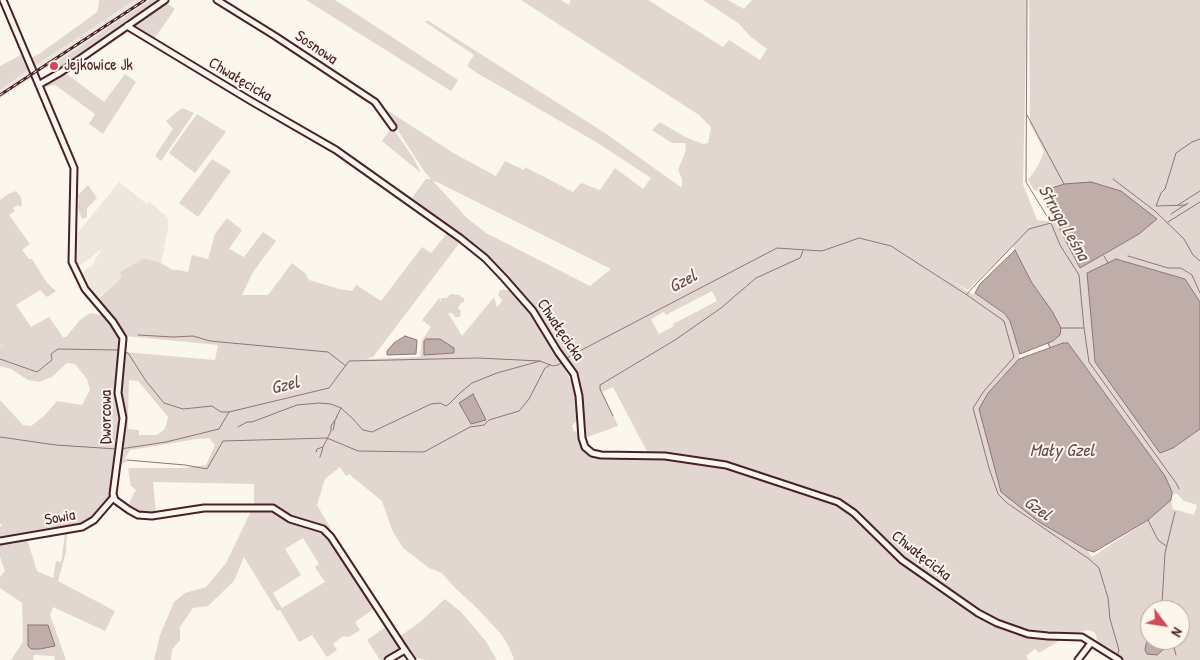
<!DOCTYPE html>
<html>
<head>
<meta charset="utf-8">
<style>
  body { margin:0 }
  #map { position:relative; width:1200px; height:660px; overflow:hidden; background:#fbf7ec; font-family:"Patrick Hand",sans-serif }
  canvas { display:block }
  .north { position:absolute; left:1140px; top:600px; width:50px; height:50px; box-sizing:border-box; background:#fbf7ec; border:1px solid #b4a19f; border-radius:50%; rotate:121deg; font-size:14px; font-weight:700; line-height:20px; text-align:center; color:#4a1f2b }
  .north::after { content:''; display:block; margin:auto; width:18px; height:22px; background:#d1495b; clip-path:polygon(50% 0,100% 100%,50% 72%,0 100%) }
</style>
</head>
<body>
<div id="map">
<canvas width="1200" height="660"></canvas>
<div class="north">N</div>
</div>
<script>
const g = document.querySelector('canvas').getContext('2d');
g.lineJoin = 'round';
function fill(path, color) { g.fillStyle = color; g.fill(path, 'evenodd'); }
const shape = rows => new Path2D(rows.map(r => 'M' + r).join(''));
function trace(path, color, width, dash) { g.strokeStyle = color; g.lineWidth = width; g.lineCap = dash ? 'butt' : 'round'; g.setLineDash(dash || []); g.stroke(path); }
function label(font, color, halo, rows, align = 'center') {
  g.font = font + ' "Patrick Hand",sans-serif'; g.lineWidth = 4; g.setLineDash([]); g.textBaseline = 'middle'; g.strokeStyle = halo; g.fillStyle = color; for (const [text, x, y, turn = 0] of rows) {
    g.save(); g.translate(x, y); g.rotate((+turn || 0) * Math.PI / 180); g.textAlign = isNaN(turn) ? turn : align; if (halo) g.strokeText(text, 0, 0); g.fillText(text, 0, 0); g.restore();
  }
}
const built = shape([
  [135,0,150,0,57,62,61,68,54,73,49,66,38,73,38,75,0,98,0,90,2,87],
  [119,182,147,204,149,201,168,218,168,229,161,263,144,258,120,273,122,277,97,298,79,275,95,263,94,261,102,249,78,267,72,240]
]);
const green = shape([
  [99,0,135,0,33,67,28,59,39,54,96,13,98,10],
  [150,0,161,0,61,68,57,62],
  [306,0,335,0,458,80,451,91],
  [521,0,561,0,569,5,571,0,648,0,723,47,729,40,760,60,767,49,751,37,738,23,703,0,728,0,744,9,752,0,1027,0,1023,184,1037,220,1055,222,1080,268,1139,234,1157,219,1064,184,1040,192,1034,190,1028,180,1038,166,1044,151,1030,124,1029,0,1200,0,1200,302,1185,279,1116,259,1087,274,1173,448,1200,429,1200,660,1123,660,1095,644,1097,637,1094,632,1087,630,1077,633,1072,639,1062,639,1039,653,1035,649,1026,656,1029,660,513,660,514,659,508,645,501,634,475,606,456,589,442,573,429,568,403,548,392,530,382,501,349,474,346,476,340,467,325,479,317,505,335,536,324,529,298,520,272,505,254,505,254,484,153,482,156,512,139,512,130,507,129,503,136,490,131,486,128,468,184,468,206,465,215,445,209,438,197,439,130,450,125,458,127,462,119,465,124,421,128,420,128,429,139,430,139,435,157,435,165,429,168,417,138,381,129,380,128,416,124,415,120,394,124,352,215,360,218,345,126,336,99,298,122,277,119,273,144,258,161,263,172,270,178,270,188,272,192,255,208,259,215,234,227,218,242,230,229,249,244,257,263,232,276,241,253,272,242,295,268,295,292,263,306,274,309,280,339,289,352,291,357,284,358,286,381,301,422,247,431,253,448,232,461,241,373,357,365,359,420,357,422,340,431,327,422,320,439,298,441,302,441,298,447,298,451,294,459,295,464,299,464,302,461,303,458,308,461,311,460,317,455,317,452,313,448,313,462,336,494,297,497,307,501,303,502,300,498,295,500,290,511,290,535,319,572,382,575,394,577,420,572,426,574,431,579,432,583,447,589,453,650,457,613,387,602,392,618,426,582,439,576,376,537,314,484,253,482,254,411,199,426,179,431,179,424,171,395,126,379,105,455,154,496,176,505,161,524,170,525,167,573,192,581,183,600,190,615,168,643,189,651,178,596,142,477,73,467,66,474,55,425,22,427,20,605,133,682,188,682,179,678,170,686,150,685,143,672,143,652,130,660,122,685,137,703,144,708,143,711,127,699,115],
  [433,181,437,182,611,269,590,286,486,233,467,218],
  [1013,246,1032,283,1042,296,1053,341,1048,343,1050,348,1063,343,1068,344,1165,476,1172,497,1176,493,1184,501,1197,505,1194,515,1173,509,1171,500,1148,520,1092,557,1087,550,1039,522,988,393,1019,359,1020,354,1010,321,1005,315,975,293,972,294,947,278,968,290],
  [712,291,717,301,673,324,674,326,659,334,651,319,664,312,666,315],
  [1150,610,1180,610,1180,640,1163,640,1146,644,1150,636],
  [165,2,175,9,154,39,136,29,135,26,135,22],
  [21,55,28,70,0,90,0,66],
  [59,74,67,74,104,102,125,74,136,82,103,134,89,124,95,114,55,85,45,87,45,84],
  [182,108,194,113,161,161,155,156,173,129,166,121],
  [197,114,226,132,195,173,169,153],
  [392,127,414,159,421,173,382,141],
  [212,159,231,171,198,217,179,203],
  [88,185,97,198,87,208,87,217,82,219,78,208,79,199,77,196],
  [16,191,21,197,22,204,20,207,18,205,13,208,15,211,9,215,30,244,22,250,29,259,32,259,47,283,56,291,47,297,40,290,16,305,31,327,49,317,63,337,66,337,80,320,90,313,101,315,117,330,120,353,115,397,119,417,119,438,111,493,94,518,82,524,0,539,0,527,2,525,0,524,0,400,23,425,31,426,44,416,57,401,82,405,90,390,87,379,75,364,67,363,52,377,39,382,28,380,11,369,0,366,0,346,4,345,0,345,0,200,8,194],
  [252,509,270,509,295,525,321,531,332,542,375,608,355,622,360,630,349,637,343,636,333,644,337,650,327,657,312,635,299,642,280,610,277,611,244,557,234,581,208,606,193,608,180,627,180,640,172,650,171,660,154,660,160,635,174,602,185,593,206,587,226,563],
  [303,538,319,564,315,567,325,582,282,608,273,593,301,575,285,549],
  [65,533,67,533,66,552,58,581,115,611,105,631,53,607,50,615,66,660,55,660,54,656,34,655,33,660,11,660,23,642,22,603,0,588,0,577,5,571,0,557,0,545,8,541,27,539,37,571,53,578,56,561,61,562,62,557],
  [445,599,461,612,485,640,497,660,427,660,414,658,399,637,420,622],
  [387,626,401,650,393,656,380,660,367,640]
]);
const water = shape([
  [1091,182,1121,191,1157,219,1139,234,1080,268,1040,192,1064,184,1091,182],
  [1015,250,1032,283,1052,311,1061,328,1060,335,1053,341,1020,354,1010,321,1005,314,975,293,980,284,1015,250],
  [1116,259,1185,279,1200,302,1200,429,1173,448,1160,453,1095,362,1087,273,1116,259],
  [405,336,417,340,416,354,387,355,387,351,394,343,405,336],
  [426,339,440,339,454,348,454,353,424,355,424,341,426,339],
  [1063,343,1068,343,1165,476,1172,492,1171,500,1148,520,1094,552,1087,550,1039,522,1001,492,979,409,988,393,1019,359,1063,343],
  [473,394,486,420,471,424,459,403,473,394],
  [28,625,48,625,55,646,40,649,31,649,28,646,28,625],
  [1150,636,1150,640,1163,640,1165,648,1157,655,1147,654,1145,650,1146,644,1150,636]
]);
const stream = shape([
  [1027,0,1026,182,1051,223,1060,245,1079,275,1084,328,1089,362,1176,483,1179,489],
  [1027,115,1064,184],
  [1113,179,1155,211,1184,239,1193,255,1200,261],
  [1178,205,1200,191],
  [1186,205,1156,206,1161,193,1165,189,1176,153,1192,142,1200,139],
  [1171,214,1188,203],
  [1168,222,1200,202],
  [1104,256,1108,263],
  [1128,256,1168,268,1181,268,1192,275,1200,293],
  [967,294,975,285,1029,229,1051,223],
  [1061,328,1083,328],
  [138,335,173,337,193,336,210,341,328,352,346,366],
  [1048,343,1050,348],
  [123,352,128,353,146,381,164,403,183,409,212,406,221,412,229,412,329,388,349,361,478,358,540,361,553,366,558,365,562,362],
  [0,359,37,372,52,360,51,354,58,349,119,350],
  [565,360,570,356,777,248,822,251,859,238,891,246,967,295,1004,321,1014,357,984,391,973,408,989,468,998,494,1007,503,1089,559,1099,568,1108,598,1110,619,1119,650,1117,657],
  [613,416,600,389,600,385,675,340,721,308,756,278,800,258,803,251],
  [336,418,341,408],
  [238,427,247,422,252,422,297,405,319,403,331,404,341,408,352,418,363,430,372,432,431,404,440,403,446,406,449,404,460,393,472,383,497,373,540,361],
  [333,430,335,421],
  [0,437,56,445,116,449],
  [120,449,166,442,219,429,229,412],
  [316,452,317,449,323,447,331,431,331,426,337,417],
  [320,457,323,448],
  [127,460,185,465,207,469,223,441,327,438,358,451,424,452,470,427,484,425,489,420,519,411,529,399,545,368,550,365],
  [1148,520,1158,540,1166,546],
  [1164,610,1162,603,1165,553,1175,512],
  [1172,640,1176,655]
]);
const street = shape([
  [3,0,74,168,72,262,85,289,113,322,123,338,118,393,123,418,113,494,115,500,129,510,138,515,152,516,204,508,273,508,290,519,323,529,331,537,405,650,388,660],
  [217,0,275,36,375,102,393,127],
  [127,26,251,101,336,150,460,238,485,258,504,278,533,311,558,352,574,374,579,396,582,438,585,447,592,453,601,455,665,456,726,465,838,502,854,513,902,560,978,613,997,623,1028,634,1048,636,1082,637,1119,660],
  [40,84,61,72,165,0],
  [0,541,82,527,94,520,113,498],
  [405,650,412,660],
  [1078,660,1091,643]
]);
const rail = shape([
  [0,95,145,0]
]);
const markers = [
  [54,66,5,"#d1495b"]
];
const streetNames = [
  ["Sosnowa",316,48,34],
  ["Chwałęcicka",240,80,31],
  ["Chwałęcicka",560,330,56],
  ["Dworcowa",107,417,-90],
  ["Sowia",60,518,-10],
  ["Chwałęcicka",921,556,38]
];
const poiNames = [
  ["Jejkowice Jk",64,66]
];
const waterNames = [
  ["Struga Leśna",1063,223,60],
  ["Gzel",683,282,-28],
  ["Gzel",285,386,-14],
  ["Mały Gzel",1062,451],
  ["Gzel",1037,509,35]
];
fill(built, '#eee7de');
fill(green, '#e2d7d0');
fill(water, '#bfadaa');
trace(water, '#907477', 1);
trace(stream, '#907477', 1);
trace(street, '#4a1f2b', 9);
trace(street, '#fbf7ec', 5);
trace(rail, '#4a1f2b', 3);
trace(rail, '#fbf7ec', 1, [4]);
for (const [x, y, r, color] of markers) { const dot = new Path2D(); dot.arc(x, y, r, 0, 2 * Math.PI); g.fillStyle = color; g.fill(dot); trace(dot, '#fbf7ec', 2); }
label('16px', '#4a1f2b', '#fbf7ec', streetNames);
label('16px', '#4a1f2b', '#fbf7ec', poiNames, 'left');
label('italic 18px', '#6d4a51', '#fbf7ec', waterNames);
</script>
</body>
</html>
